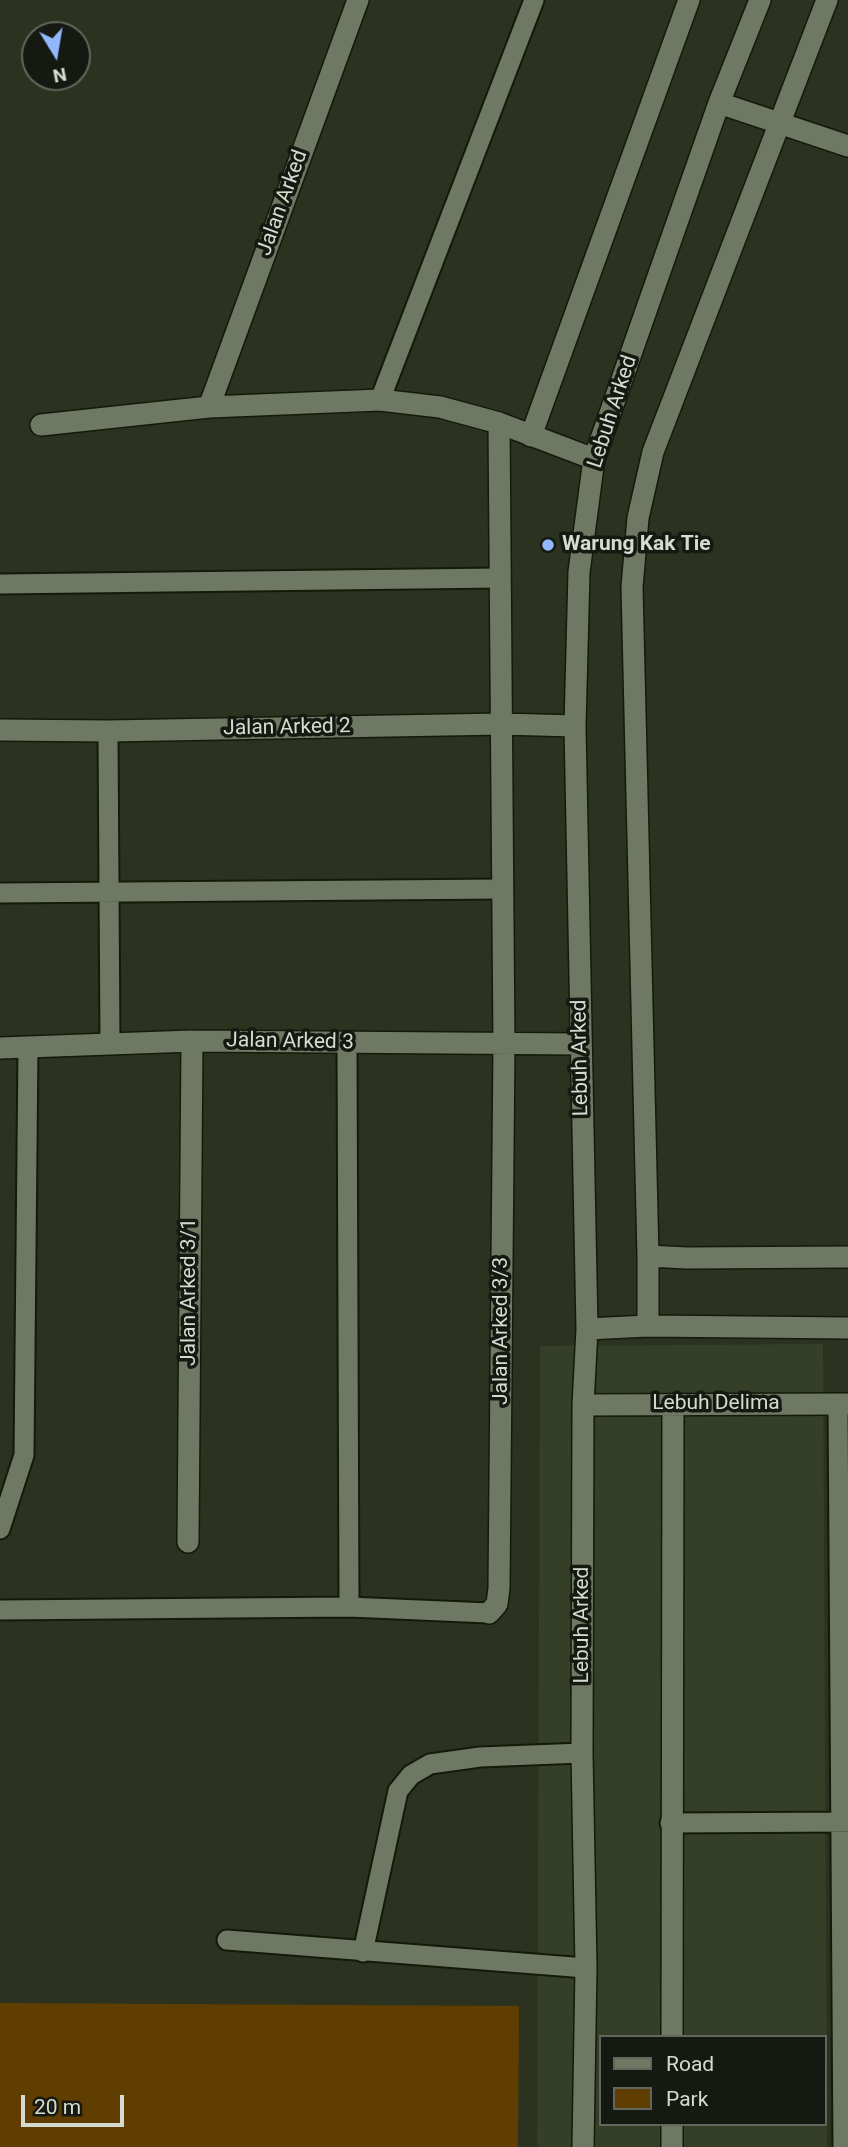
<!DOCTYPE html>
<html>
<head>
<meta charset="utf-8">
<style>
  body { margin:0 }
  #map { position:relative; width:848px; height:2147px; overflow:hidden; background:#2b3320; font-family:Roboto,sans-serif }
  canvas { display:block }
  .legend { position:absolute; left:599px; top:2035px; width:228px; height:91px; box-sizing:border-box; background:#151911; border:2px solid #62675d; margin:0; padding:9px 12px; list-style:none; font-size:21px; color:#d6dbd0 }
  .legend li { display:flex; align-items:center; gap:14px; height:35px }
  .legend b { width:35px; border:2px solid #62675d }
  .north { position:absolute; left:21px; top:21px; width:70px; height:70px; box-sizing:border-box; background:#151911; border:2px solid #62675d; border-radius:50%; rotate:169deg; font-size:19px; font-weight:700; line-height:28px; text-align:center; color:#d6dbd0 }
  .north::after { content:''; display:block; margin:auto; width:24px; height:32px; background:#91b8fd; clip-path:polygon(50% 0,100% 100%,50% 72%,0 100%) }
  .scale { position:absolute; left:21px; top:2095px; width:103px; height:32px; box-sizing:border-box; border:4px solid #d6dbd0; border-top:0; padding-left:9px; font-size:21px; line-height:24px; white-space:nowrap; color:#d6dbd0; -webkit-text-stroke:5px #151911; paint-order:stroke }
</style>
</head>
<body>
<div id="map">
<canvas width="848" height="2147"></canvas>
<ul class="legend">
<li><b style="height:9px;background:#6f7863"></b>Road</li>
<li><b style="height:19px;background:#603d00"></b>Park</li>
</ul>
<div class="north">N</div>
<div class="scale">20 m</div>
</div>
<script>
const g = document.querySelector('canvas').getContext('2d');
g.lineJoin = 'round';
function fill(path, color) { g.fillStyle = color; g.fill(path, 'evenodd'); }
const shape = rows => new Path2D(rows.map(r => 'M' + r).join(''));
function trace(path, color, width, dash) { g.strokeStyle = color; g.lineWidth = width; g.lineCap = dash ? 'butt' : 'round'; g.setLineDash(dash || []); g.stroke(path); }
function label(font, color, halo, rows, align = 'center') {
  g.font = font + ' Roboto,sans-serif'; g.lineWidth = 7; g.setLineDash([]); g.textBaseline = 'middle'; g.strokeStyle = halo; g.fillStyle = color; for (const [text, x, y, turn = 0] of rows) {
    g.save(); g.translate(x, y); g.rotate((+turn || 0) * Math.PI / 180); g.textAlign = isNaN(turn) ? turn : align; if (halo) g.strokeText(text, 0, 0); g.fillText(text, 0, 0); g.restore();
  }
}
const built = shape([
  [823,1344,827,2147,537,2147,540,1346],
  [601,2037,825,2037,825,2124,601,2124]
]);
const green = shape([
  [0,2003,519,2006,518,2147,0,2147]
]);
const service = shape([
  [380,400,534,0],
  [0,584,500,578],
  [108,731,110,1044],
  [0,893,503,889],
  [347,1043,349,1607],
  [838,1404,843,2147],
  [0,1529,24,1455,28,1047],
  [0,1610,349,1607,489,1613],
  [670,1823,848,1822],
  [227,1940,586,1968],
  [363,1952,398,1791,411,1775,430,1764,480,1757,582,1753]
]);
const minor = shape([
  [827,0,653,452,638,518,632,587,648,1256,687,1258,848,1257],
  [719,103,848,146],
  [209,407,358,0],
  [41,425,209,407,380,400,440,407,499,423,594,459],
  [531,436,689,0],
  [0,730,108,731,502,724,575,726],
  [0,1048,192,1041,580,1044],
  [648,1256,648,1326],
  [587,1329,648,1326,848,1328],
  [583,1405,848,1404],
  [188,1542,192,1041],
  [489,1613,497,1604,499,1588,504,1045,499,423],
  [672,2037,673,1405],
  [672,2124,672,2147],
  [583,2147,586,1968,582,1753,583,1405,587,1329,575,726,579,572,594,459,719,103,760,0]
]);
const markers = [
  [548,545,7,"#91b8fd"]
];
const streetNames = [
  ["Jalan Arked",283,203,-70],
  ["Lebuh Arked",613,412,-72],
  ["Jalan Arked 2",287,728,-1],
  ["Jalan Arked 3",290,1042,1],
  ["Lebuh Arked",581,1058,-91],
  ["Jalan Arked 3/1",190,1292,-90],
  ["Jalan Arked 3/3",502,1331,-90],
  ["Lebuh Delima",716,1404],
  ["Lebuh Arked",583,1625,-90]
];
const poiNames = [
  ["Warung Kak Tie",562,545]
];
fill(built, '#353f27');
fill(green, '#603d00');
trace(service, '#131a09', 23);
trace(minor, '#131a09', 24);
trace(service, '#6f7863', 19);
trace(minor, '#6f7863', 21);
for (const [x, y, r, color] of markers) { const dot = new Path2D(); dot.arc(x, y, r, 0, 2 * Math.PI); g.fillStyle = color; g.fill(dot); trace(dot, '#151911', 2.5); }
label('21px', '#d6dbd0', '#151911', streetNames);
label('bold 21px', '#d6dbd0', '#151911', poiNames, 'left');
</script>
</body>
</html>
